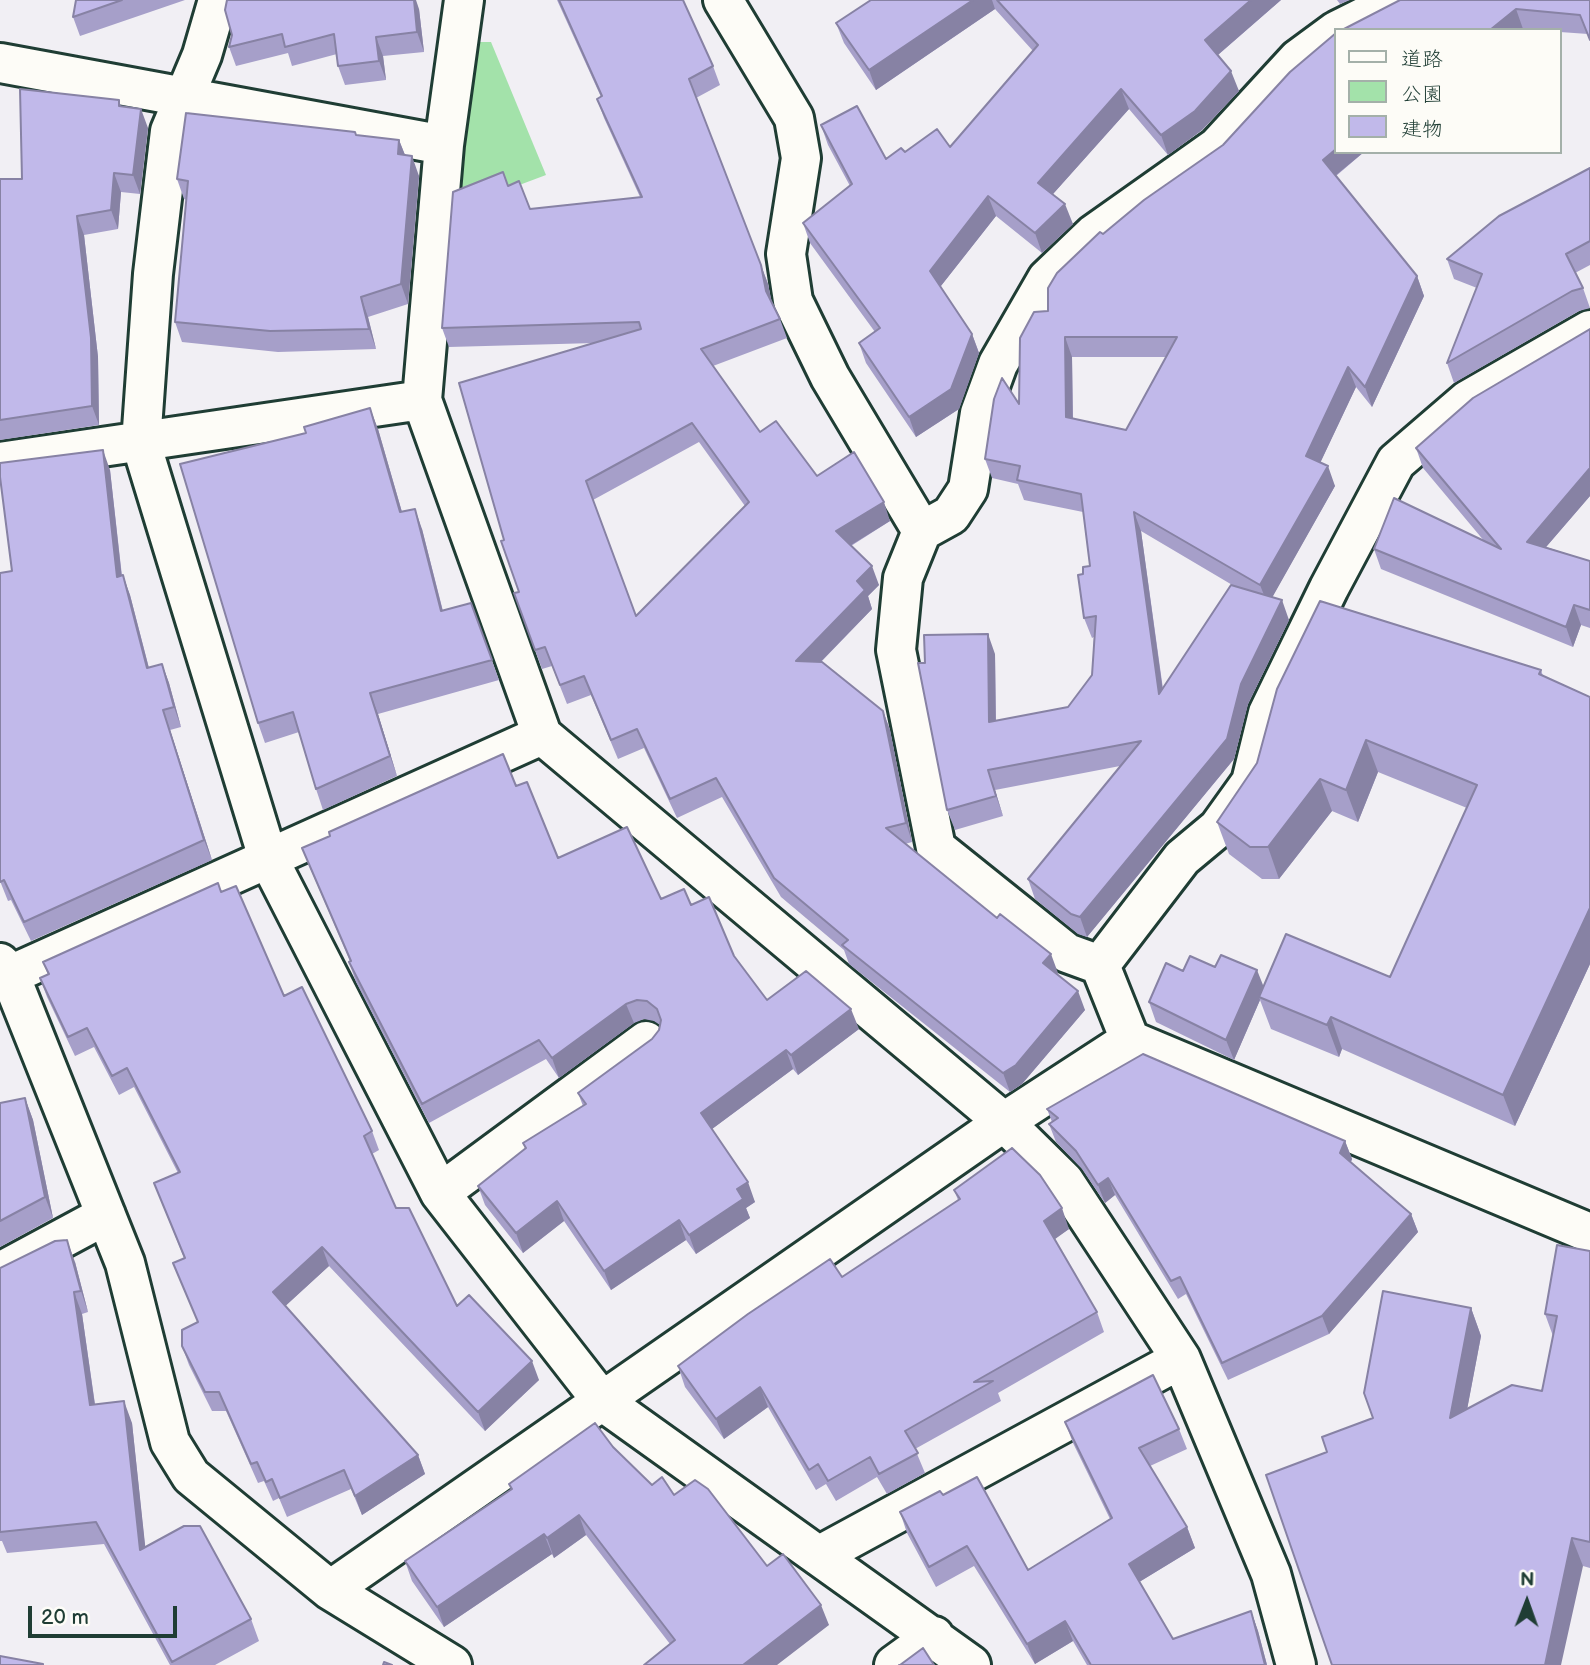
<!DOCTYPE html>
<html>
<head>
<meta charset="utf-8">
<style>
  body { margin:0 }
  #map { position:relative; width:1590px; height:1665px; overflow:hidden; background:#f1eff4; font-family:"Balsamiq Sans","Klee One",sans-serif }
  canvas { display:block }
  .legend { position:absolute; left:1334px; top:28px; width:228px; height:126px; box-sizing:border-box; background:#fdfcf7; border:2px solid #a4b0a9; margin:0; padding:9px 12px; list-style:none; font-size:21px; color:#1f3d34 }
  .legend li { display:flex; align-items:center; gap:14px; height:35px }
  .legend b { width:35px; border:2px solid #a4b0a9 }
  .north { position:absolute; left:1492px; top:1567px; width:70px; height:70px; -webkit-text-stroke:5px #fdfcf7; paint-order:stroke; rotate:1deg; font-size:19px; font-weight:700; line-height:28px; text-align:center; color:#1f3d34 }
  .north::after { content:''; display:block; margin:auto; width:24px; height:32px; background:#1f3d34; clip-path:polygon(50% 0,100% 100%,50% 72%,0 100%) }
  .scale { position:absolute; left:28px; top:1606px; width:149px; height:32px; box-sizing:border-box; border:4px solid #1f3d34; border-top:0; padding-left:9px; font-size:21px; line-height:24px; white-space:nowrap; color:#1f3d34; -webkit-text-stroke:5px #fdfcf7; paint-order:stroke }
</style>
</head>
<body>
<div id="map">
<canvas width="1590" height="1665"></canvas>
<ul class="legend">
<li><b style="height:9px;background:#fdfcf7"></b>道路</li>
<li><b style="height:19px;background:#a3e2aa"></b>公園</li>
<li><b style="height:19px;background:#c1b9ea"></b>建物</li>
</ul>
<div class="north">N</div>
<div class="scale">20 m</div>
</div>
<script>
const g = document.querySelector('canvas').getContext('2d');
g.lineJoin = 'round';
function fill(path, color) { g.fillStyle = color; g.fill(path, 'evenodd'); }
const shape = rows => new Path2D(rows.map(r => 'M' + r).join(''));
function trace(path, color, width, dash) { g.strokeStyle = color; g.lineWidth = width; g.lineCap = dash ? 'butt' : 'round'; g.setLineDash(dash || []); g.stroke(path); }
const green = shape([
  [473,42,491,42,546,175,450,211]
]);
const minor = shape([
  [218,0,202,55,170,131,153,274,141,443,268,858,440,1193,602,1401,971,1665],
  [464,0,444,145,422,400,542,735,1004,1122,1064,1181,1181,1359,1271,1574,1296,1665],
  [723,0,794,118,801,158,786,254,793,301,830,377,922,531],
  [1338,30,1398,0],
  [0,63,444,145],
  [1590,330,1468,400,1396,462,1329,588,1268,713,1251,782,1218,828,1182,858,1100,965,1130,1040,1590,1233],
  [0,462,422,400],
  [0,963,10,975,125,1263,170,1442,191,1476,330,1590,452,1665],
  [1100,965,1067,953,936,848,896,650,903,578,922,531,951,515,968,489,980,413,998,364,1047,279,1094,234,1217,147,1298,59,1336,31],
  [10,975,542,735],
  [440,1193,646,1041],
  [0,1272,106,1215],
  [820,1555,1181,1359],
  [330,1590,1004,1122,1130,1040],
  [894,1665,934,1636]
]);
const wall = shape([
  [76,0,185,0,80,36,73,17],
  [557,0,683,0,713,66,720,85,696,98,768,284,772,303,780,319,787,338,713,366,760,432,817,476,890,521,851,546,879,585,868,596,872,609,821,662,883,711,890,730,912,842,905,844,1058,973,1057,974,1085,1010,1022,1084,1010,1092,849,964,844,950,781,897,722,797,677,818,644,748,618,759,591,695,567,704,552,666,542,669,514,593,519,592,504,540,595,343,449,347,442,328,508,186,530,209,640,197,604,118,597,99,601,97],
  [699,442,745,506,636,616,593,500],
  [871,0,1281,0,1218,55,1239,91,1202,130,1168,155,1129,109,1052,195,1073,224,1042,253,996,216,940,287,972,334,979,353,959,409,916,437,866,363,859,343,875,332,810,243,803,223,850,186,828,145,821,125,886,159,905,152,950,147,1033,51,995,9,876,90,844,43,836,23],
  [1337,0,1350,0,1340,4],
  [1400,0,1590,0,1588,34,1560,32,1560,30,1523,29],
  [419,9,424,52,383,56,386,80,345,85,338,66,337,54,292,66,288,53,236,66,229,47,232,35],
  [119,100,121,107,148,128,140,194,121,192,118,229,84,235,98,357,99,425,0,440,0,179,22,179],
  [355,132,356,135,399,140,405,155,419,176,408,304,368,317,376,349,278,352,182,342,175,322,187,200,184,199,177,179],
  [1223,145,1336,152,1364,152,1336,176,1417,276,1424,296,1372,407,1356,387,1320,463,1335,486,1272,597,1289,620,1248,704,1234,759,1087,937,1078,934,1035,899,1028,879,1120,766,995,790,1003,816,955,830,947,810,925,663,995,654,996,721,1068,707,1092,675,1094,637,1092,638,1084,618,1083,574,1090,566,1083,512,1024,500,1018,484,992,478,985,459,1019,404,1048,311,1103,234],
  [1072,357,1166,357,1126,430,1073,419],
  [1141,531,1234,586,1163,689],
  [1590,168,1590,265,1575,273,1583,288,1590,308,1579,311,1454,383,1447,363,1477,288,1454,279,1447,259],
  [378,429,402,512,422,529,443,611,471,603,499,680,378,714,397,776,323,810,316,789,299,732,265,743,258,723],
  [1416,448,1590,496,1546,547,1590,561,1590,628,1581,625,1573,647,1381,569,1374,549,1485,542,1423,468],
  [110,470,122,576,130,595,149,668,162,664,169,683,181,727,170,730,212,860,31,941,11,900,8,901,0,881,12,571],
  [1541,670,1543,676,1590,697,1590,964,1515,1126,1342,1049,1339,1057,1271,1029,1260,1000,1234,1060,1156,1022,1149,1002,1183,971,1215,967,1263,987,1390,977,1467,808,1378,772,1358,822,1332,811,1279,879,1262,879,1229,854,1217,822,1257,763],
  [516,786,558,858,661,899,691,905,734,956,767,1000,859,1029,798,1075,793,1069,712,1129,755,1202,746,1208,750,1218,696,1254,686,1240,611,1290,564,1221,523,1253,485,1205,478,1186,525,1149,523,1143,583,1106,578,1093,652,1039,659,1030,660,1025,654,1021,644,1019,634,1023,559,1078,546,1059,429,1123,356,982,349,962,350,961,310,868,302,848],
  [221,892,284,996,372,1131,379,1150,372,1154,396,1208,457,1306,539,1380,485,1431,329,1266,285,1306,418,1455,425,1474,362,1515,351,1489,287,1517,279,1498,273,1501,264,1481,258,1483,226,1411,212,1411,189,1365,182,1346,198,1322,173,1263,184,1258,154,1183,178,1173,134,1087,119,1095,94,1047,75,1056,47,997,40,978,48,975,43,962],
  [25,1098,33,1120,53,1218,0,1247,0,1103],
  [1047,1109,1345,1141,1352,1159,1351,1162,1411,1214,1418,1232,1329,1334,1228,1380,1186,1294,1178,1299,1115,1195,1105,1203,1082,1169,1056,1142,1049,1124,1052,1122],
  [954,1190,1069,1229,1054,1239,1097,1312,1104,1332,998,1393,1001,1401,915,1449,925,1473,887,1494,877,1477,836,1501,826,1484,816,1490,768,1407,724,1439,685,1387,678,1366,842,1277,958,1200],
  [1590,1251,1590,1568,1583,1566,1327,1452,1373,1418,1471,1308,1481,1336,1467,1409,1542,1391,1553,1336,1545,1314],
  [75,1262,88,1312,82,1314,95,1404,132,1423,145,1547,251,1619,259,1641,215,1665,170,1665,104,1544,7,1553,2,1541,0,1541,0,1268],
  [1065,1422,1179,1429,1187,1449,1150,1466,1187,1527,1195,1548,1139,1582,1173,1639,1251,1611,1258,1631,1267,1665,1087,1665,1073,1641,1035,1664,974,1566,936,1587,907,1533,900,1512,943,1495,1028,1570,1110,1519,1073,1443],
  [613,1447,652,1485,674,1495,767,1566,829,1625,670,1644,586,1535,554,1558,552,1554,444,1627,412,1581,405,1561,511,1490,509,1484]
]);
const shadedWall = shape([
  [414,0,416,0,419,9,424,52,417,32],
  [973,0,992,0,995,9,876,90,869,70],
  [1251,0,1281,0,1212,60,1205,40],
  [1516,9,1523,29,1522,30,1490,30],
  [376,37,383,56,386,80,379,61],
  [1231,71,1239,91,1202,130,1168,155,1161,135],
  [1121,89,1129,109,1045,203,1038,183],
  [141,109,148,128,140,194,133,175],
  [399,140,407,160,398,154],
  [1336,149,1336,152,1364,152,1330,180,1323,160],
  [412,156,419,176,408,304,401,284],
  [114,173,121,192,118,229,111,210],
  [988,196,996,216,937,291,930,271],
  [1065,204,1073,224,1042,253,1035,233],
  [77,216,84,235,98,357,99,425,92,406],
  [761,265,768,284,773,310,766,291],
  [1417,276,1424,296,1372,407,1365,387],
  [361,297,368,317,376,349,369,329],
  [972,334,979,353,959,409,916,437,909,417],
  [1065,337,1072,357,1073,437,1066,417],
  [1348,367,1356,387,1314,476,1306,456],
  [370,408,378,429,408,533,400,512],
  [103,450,110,470,124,597,117,577],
  [1328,466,1335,486,1268,605,1260,585],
  [1590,468,1590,496,1534,561,1527,542],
  [884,502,890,521,843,550,836,531],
  [415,509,422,529,448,632,441,611],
  [1134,512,1141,531,1166,714,1159,694],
  [872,566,879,585,868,596,872,609,803,680,796,661,857,581],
  [123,575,130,595,154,688,147,668],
  [1282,600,1289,620,1248,704,1234,759,1087,937,1080,917,1241,684],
  [1574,605,1581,625,1573,647,1566,627],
  [988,634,995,654,996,742,989,722],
  [162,664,169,683,181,727,174,707],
  [370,693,378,714,397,776,390,756],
  [163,710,170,730,212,860,204,840],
  [883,711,890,730,912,842,906,823],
  [1366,740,1378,772,1358,822,1346,790],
  [988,770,995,790,1003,816,996,796],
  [1320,779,1332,811,1279,879,1268,847],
  [1590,908,1590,964,1515,1126,1503,1095],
  [1051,954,1058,973,1050,982,1043,963],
  [1257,970,1265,990,1259,997,1260,1000,1234,1060,1226,1040],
  [1078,991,1085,1010,1022,1084,1010,1092,1003,1073],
  [626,1004,634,1023,559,1078,552,1058],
  [851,1009,859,1029,798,1075,791,1055],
  [1331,1017,1342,1049,1339,1057,1327,1025],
  [786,1050,793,1069,708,1132,701,1113],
  [25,1098,33,1120,53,1218,45,1197],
  [1345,1141,1352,1159,1347,1171,1340,1153],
  [1108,1178,1115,1195,1105,1203,1098,1185],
  [748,1182,755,1202,746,1208,750,1218,696,1254,689,1235,737,1189],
  [557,1201,564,1221,523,1253,516,1233],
  [1062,1208,1069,1229,1051,1242,1044,1221],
  [1411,1214,1418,1232,1329,1334,1322,1316],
  [679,1220,686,1240,611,1290,604,1271],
  [67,1240,75,1262,88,1312,81,1291],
  [322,1247,329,1266,280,1311,273,1292],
  [74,1292,82,1314,98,1427,90,1405],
  [1471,1308,1481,1336,1460,1447,1450,1418],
  [532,1361,539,1380,485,1431,478,1412],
  [760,1387,768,1407,724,1439,716,1419],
  [124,1401,132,1423,148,1572,140,1550],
  [418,1455,425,1474,362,1515,355,1496],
  [579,1515,586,1535,554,1558,547,1538],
  [1187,1527,1195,1548,1136,1584,1129,1564],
  [544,1534,552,1554,444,1627,437,1607],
  [1572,1538,1583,1566,1561,1665,1545,1665],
  [821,1605,829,1625,777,1665,743,1665],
  [1251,1611,1258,1631,1267,1665,1265,1665],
  [1065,1621,1073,1641,1035,1664,1027,1644]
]);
const building = shape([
  [76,0,122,0,73,17,76,0],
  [227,0,414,0,417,32,376,37,379,61,338,66,334,34,285,47,282,34,229,47,232,35,225,10,227,0],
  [559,0,683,0,713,66,689,79,761,265,766,291,780,319,701,349,760,432,776,421,817,476,854,452,884,502,836,531,872,566,857,581,865,590,796,661,822,662,883,711,906,823,886,828,997,918,1000,914,1051,954,1043,963,1078,991,1016,1065,1003,1073,842,945,848,940,774,878,716,778,670,799,637,729,611,740,584,676,560,685,545,647,535,650,514,593,519,592,501,541,504,540,459,383,641,329,639,322,442,328,453,192,503,172,508,186,519,181,530,209,642,197,597,99,602,96,559,0],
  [692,423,749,502,636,616,586,481,692,423],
  [871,0,973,0,869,70,836,23,871,0],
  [997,0,1251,0,1205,40,1231,71,1195,111,1161,135,1121,89,1038,183,1065,204,1035,233,988,196,930,271,972,334,951,389,909,417,859,343,880,328,803,223,852,184,821,125,857,106,886,159,901,148,905,152,937,129,950,147,1038,45,997,0],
  [1400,0,1590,0,1590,40,1580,15,1516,9,1490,30,1342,30,1400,0],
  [1336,33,1336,149,1323,160,1417,276,1365,387,1348,367,1306,456,1328,466,1260,585,1134,512,1159,694,1231,585,1282,600,1241,684,1227,739,1080,917,1071,914,1028,879,1141,741,988,770,996,796,947,810,918,663,925,663,924,635,988,634,989,722,1068,707,1092,675,1096,616,1084,618,1078,575,1083,574,1083,567,1090,566,1081,494,1017,480,1020,466,985,459,994,399,1002,378,1019,404,1020,338,1034,312,1048,311,1048,288,1057,273,1100,232,1103,234,1144,200,1223,145,1290,72,1336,33],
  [1065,337,1177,337,1126,430,1066,417,1065,337],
  [20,89,119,100,119,106,141,109,133,175,114,173,111,210,77,216,91,338,92,406,0,420,0,179,22,179,20,89],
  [186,113,355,132,356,135,399,140,398,154,412,156,401,284,361,297,369,329,270,331,175,322,188,181,177,179,186,113],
  [1590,168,1590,241,1566,254,1583,288,1572,291,1447,363,1482,274,1447,259,1499,216,1590,168],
  [1590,329,1590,468,1527,542,1590,561,1590,610,1574,605,1566,627,1374,549,1394,498,1501,549,1416,448,1473,398,1590,329],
  [370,408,400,512,415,509,441,611,471,603,492,660,370,693,390,756,316,789,293,712,258,723,180,464,306,433,304,427,370,408],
  [103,450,117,577,123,575,147,668,162,664,174,707,163,710,204,840,24,922,4,880,0,882,0,573,12,571,0,477,0,463,103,450],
  [1320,601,1541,670,1539,674,1590,697,1590,908,1503,1095,1331,1017,1327,1025,1259,997,1286,934,1390,977,1477,785,1366,740,1346,790,1320,779,1268,847,1250,847,1217,822,1257,763,1277,689,1320,601],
  [503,754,516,786,527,782,558,858,627,827,661,899,684,889,691,905,709,897,734,956,767,1000,806,971,851,1009,791,1055,786,1050,701,1113,748,1182,737,1189,743,1199,689,1235,679,1220,604,1271,557,1201,516,1233,478,1186,526,1148,523,1143,586,1104,578,1093,652,1039,659,1030,661,1020,657,1009,647,1001,637,1000,626,1004,552,1058,539,1040,422,1104,349,962,351,961,302,848,330,836,329,832,503,754],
  [218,883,221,892,236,886,284,996,302,987,372,1131,364,1136,396,1208,409,1208,457,1306,469,1295,532,1361,478,1412,322,1247,273,1292,418,1455,355,1496,344,1470,280,1498,272,1479,266,1482,257,1462,251,1464,219,1392,205,1392,182,1346,182,1330,198,1322,173,1263,185,1258,154,1183,180,1172,127,1068,112,1076,87,1028,68,1037,40,978,49,974,43,962,218,883],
  [1221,955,1257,970,1226,1040,1149,1002,1166,963,1183,971,1190,956,1215,967,1221,955],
  [1143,1054,1345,1141,1340,1153,1411,1214,1322,1316,1222,1363,1180,1277,1171,1281,1108,1178,1098,1185,1076,1151,1049,1124,1058,1118,1047,1109,1143,1054],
  [25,1098,45,1197,0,1221,0,1103,25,1098],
  [1012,1148,1040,1175,1062,1208,1044,1221,1097,1312,974,1382,993,1381,905,1431,918,1453,879,1474,870,1457,828,1481,818,1464,809,1470,760,1387,716,1419,678,1366,748,1314,830,1259,842,1277,960,1199,954,1190,1012,1148],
  [67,1240,81,1291,74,1292,90,1405,124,1401,140,1550,184,1526,200,1526,251,1619,172,1662,96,1522,0,1532,0,1268,55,1241,67,1240],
  [1557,1245,1590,1251,1590,1542,1572,1538,1545,1665,1332,1665,1266,1475,1327,1452,1322,1437,1373,1418,1364,1393,1383,1291,1471,1308,1450,1418,1512,1385,1542,1391,1557,1316,1545,1314,1557,1245],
  [1153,1375,1179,1429,1139,1448,1187,1527,1129,1564,1173,1639,1251,1611,1265,1665,1091,1665,1065,1621,1027,1644,967,1546,929,1567,900,1512,940,1491,943,1495,977,1477,1028,1570,1112,1518,1065,1422,1153,1375],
  [595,1423,613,1447,652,1485,662,1477,674,1495,695,1480,708,1489,767,1566,783,1554,821,1605,743,1665,644,1665,675,1640,579,1515,547,1538,544,1534,437,1607,405,1561,512,1489,509,1484,595,1423],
  [923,1648,934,1665,899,1665,900,1665,923,1648],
  [0,1656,43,1664,43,1665,0,1665,0,1656],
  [384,1662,392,1665,383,1665,384,1662]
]);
fill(green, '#a3e2aa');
trace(minor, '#1f3d34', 44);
trace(minor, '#fdfcf7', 38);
fill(wall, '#a69fc9');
fill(shadedWall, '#8782a4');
fill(building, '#c1b9ea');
trace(building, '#8782a4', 2);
</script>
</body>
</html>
